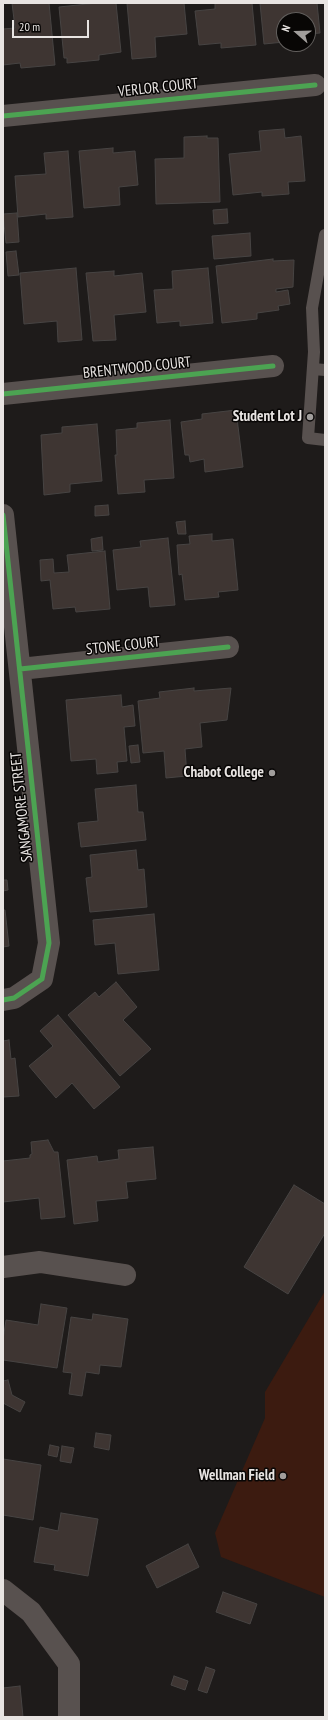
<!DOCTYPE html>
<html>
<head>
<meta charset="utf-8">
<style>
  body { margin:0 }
  #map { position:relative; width:328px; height:1720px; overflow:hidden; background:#1e1b1a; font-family:"PT Sans Narrow",sans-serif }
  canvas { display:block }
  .frame { position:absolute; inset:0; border:4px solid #e8e4e2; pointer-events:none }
  .north { position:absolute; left:276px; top:12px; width:40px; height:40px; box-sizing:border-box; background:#080605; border:1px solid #625f5d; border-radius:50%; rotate:290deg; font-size:11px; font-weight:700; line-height:16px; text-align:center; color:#e8e4e2 }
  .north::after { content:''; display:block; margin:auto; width:14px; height:18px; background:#a19e9c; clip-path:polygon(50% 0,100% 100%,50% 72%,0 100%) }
  .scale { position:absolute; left:12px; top:20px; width:77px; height:18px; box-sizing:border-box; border:2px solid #e8e4e2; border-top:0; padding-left:5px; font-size:12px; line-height:14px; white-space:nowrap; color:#e8e4e2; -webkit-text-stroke:3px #080605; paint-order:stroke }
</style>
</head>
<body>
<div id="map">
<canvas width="328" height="1720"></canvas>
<div class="frame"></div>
<div class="north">N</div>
<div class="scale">20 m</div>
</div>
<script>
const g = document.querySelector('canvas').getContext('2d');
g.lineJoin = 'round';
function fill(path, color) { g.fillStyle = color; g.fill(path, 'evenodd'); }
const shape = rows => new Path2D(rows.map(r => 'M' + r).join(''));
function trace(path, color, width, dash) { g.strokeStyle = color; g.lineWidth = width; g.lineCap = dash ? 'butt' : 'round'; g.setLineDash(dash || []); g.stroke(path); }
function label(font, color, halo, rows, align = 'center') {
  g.font = font + ' "PT Sans Narrow",sans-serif'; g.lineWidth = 3; g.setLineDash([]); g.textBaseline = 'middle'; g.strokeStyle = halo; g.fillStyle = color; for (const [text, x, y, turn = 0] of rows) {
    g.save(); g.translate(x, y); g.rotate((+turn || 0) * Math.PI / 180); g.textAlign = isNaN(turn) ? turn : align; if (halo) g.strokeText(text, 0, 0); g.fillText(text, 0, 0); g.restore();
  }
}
const green = shape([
  [325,1291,325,1597,221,1557,215,1533,265,1418,265,1392]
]);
const building = shape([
  [12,3,49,3,55,65,21,68,20,63,3,65,3,29,15,28,12,3],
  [97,3,116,3,121,52,99,55,99,60,67,63,67,58,64,58,59,7,97,3],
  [127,3,184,3,187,34,155,37,156,57,132,59,127,3],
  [215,3,252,3,256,45,221,48,221,43,199,45,195,11,215,9,215,3],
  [260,3,317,3,320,33,308,34,308,20,284,20,284,42,264,44,260,3],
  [284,129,285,138,301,136,305,181,288,182,289,194,262,196,262,192,233,195,229,154,261,151,259,131,284,129],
  [207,136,207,138,218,138,220,202,156,204,155,159,184,158,184,137,207,136],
  [113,148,113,153,135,151,138,185,119,187,120,205,84,208,79,151,113,148],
  [68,151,73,217,46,219,46,214,18,217,15,176,46,174,44,153,68,151],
  [227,209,228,223,214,224,213,210,227,209],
  [17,213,19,242,6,243,3,214,17,213],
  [250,233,251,256,214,259,212,236,250,233],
  [16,251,19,275,8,276,6,252,16,251],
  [273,259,273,261,294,260,293,287,276,289,276,292,288,290,290,304,278,306,279,310,257,313,257,319,222,323,216,266,273,259],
  [76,268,82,340,58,342,57,321,24,324,20,273,76,268],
  [208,268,213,323,180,326,180,321,157,323,154,290,173,289,172,271,208,268],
  [114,271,114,276,142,273,146,312,114,315,116,340,93,341,86,273,114,271],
  [236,410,243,467,205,472,204,459,190,462,189,455,185,455,181,422,202,419,202,414,236,410],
  [170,420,174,478,144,480,145,492,118,494,115,455,117,455,116,430,137,428,137,423,170,420],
  [97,424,102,481,70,484,70,492,44,495,41,435,62,433,62,427,97,424],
  [108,505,109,515,95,516,95,506,108,505],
  [185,521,186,534,178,534,176,522,185,521],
  [212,534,212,541,233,539,238,590,218,592,219,597,185,600,182,574,179,575,177,545,190,544,189,536,212,534],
  [102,537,103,550,92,551,91,539,102,537],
  [168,538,175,605,150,607,148,587,117,590,113,550,141,547,140,541,168,538],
  [105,551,110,609,76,612,75,607,53,609,50,580,41,581,40,560,53,559,54,573,69,572,67,555,105,551],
  [194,688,194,691,231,688,227,720,200,723,202,747,185,749,187,776,166,778,164,751,143,753,138,701,160,698,159,692,194,688],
  [121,695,122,707,133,705,135,726,124,727,127,761,117,762,118,772,97,774,96,759,71,761,66,700,121,695],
  [138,745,140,762,131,763,129,746,138,745],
  [136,785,138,812,143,812,146,840,81,847,78,823,98,821,95,789,136,785],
  [136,850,138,870,144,869,147,907,90,912,86,878,92,877,90,855,136,850],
  [3,880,7,880,8,890,3,891,3,880],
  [3,910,5,910,9,946,3,947,3,910],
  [154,914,159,970,118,974,115,943,95,945,93,920,154,914],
  [116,982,137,1007,123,1020,151,1049,120,1076,68,1015,95,992,99,997,116,982],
  [58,1015,120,1087,94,1109,72,1083,56,1098,29,1066,53,1046,40,1031,58,1015],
  [9,1040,11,1059,15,1058,19,1096,3,1097,3,1041,9,1040],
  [48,1140,54,1152,58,1152,65,1217,41,1219,39,1198,3,1202,3,1161,30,1158,30,1155,32,1154,31,1142,48,1140],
  [153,1147,156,1179,126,1182,128,1198,96,1201,98,1221,74,1224,67,1160,97,1156,98,1162,119,1159,118,1150,153,1147],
  [294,1185,325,1204,325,1233,288,1294,244,1267,294,1185],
  [41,1304,67,1308,57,1368,3,1360,3,1340,6,1320,38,1325,41,1304],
  [93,1314,128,1319,121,1367,100,1365,99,1374,86,1372,82,1396,69,1394,72,1373,63,1372,71,1317,92,1320,93,1314],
  [8,1380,12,1395,25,1402,20,1412,3,1403,3,1381,8,1380],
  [96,1433,111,1435,109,1450,94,1447,96,1433],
  [50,1445,59,1447,57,1457,48,1455,50,1445],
  [62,1446,74,1448,71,1463,60,1461,62,1446],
  [3,1459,41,1465,33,1520,3,1515,3,1459],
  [61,1513,98,1519,88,1576,54,1570,55,1565,34,1562,40,1527,58,1531,61,1513],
  [188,1544,199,1567,157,1588,146,1566,188,1544],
  [223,1592,257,1604,250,1624,216,1612,223,1592],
  [206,1667,215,1670,207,1693,198,1690,206,1667],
  [174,1676,188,1681,185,1690,171,1685,174,1676],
  [20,1686,23,1717,3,1717,3,1688,20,1686]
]);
const service = shape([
  [325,235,312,308,314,352,308,438,325,440],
  [313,369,325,370]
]);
const minor = shape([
  [3,116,315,85],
  [3,394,273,366],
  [3,515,49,943,42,979,14,998,3,1000],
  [20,669,228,647],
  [3,1267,40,1262,125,1275],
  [3,1590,31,1612,69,1664,69,1717]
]);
const cycleway = shape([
  [3,116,315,85],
  [3,394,273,366],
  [3,515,49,943,42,979,14,998,3,1000],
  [20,669,228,647]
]);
const markers = [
  [310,417,4,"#a19e9c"],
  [272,773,4,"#a19e9c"],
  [283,1476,4,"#a19e9c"]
];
const streetNames = [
  ["VERLOR COURT",158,88,-6],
  ["BRENTWOOD COURT",137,368,-6],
  ["STONE COURT",123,646,-6],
  ["SANGAMORE STREET",22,807,-96]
];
const poiNames = [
  ["Student Lot J",302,417],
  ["Chabot College",264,773],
  ["Wellman Field",275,1476]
];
fill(green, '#3c1b10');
fill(building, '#3e3532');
trace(building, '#474443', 1);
trace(service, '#58514f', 12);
trace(minor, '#58514f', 22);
trace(cycleway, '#4ca352', 5);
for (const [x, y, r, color] of markers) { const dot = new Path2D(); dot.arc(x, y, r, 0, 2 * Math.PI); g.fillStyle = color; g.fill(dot); trace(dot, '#080605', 1.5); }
label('15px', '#e8e4e2', '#080605', streetNames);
label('bold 15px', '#e8e4e2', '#080605', poiNames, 'right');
</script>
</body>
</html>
